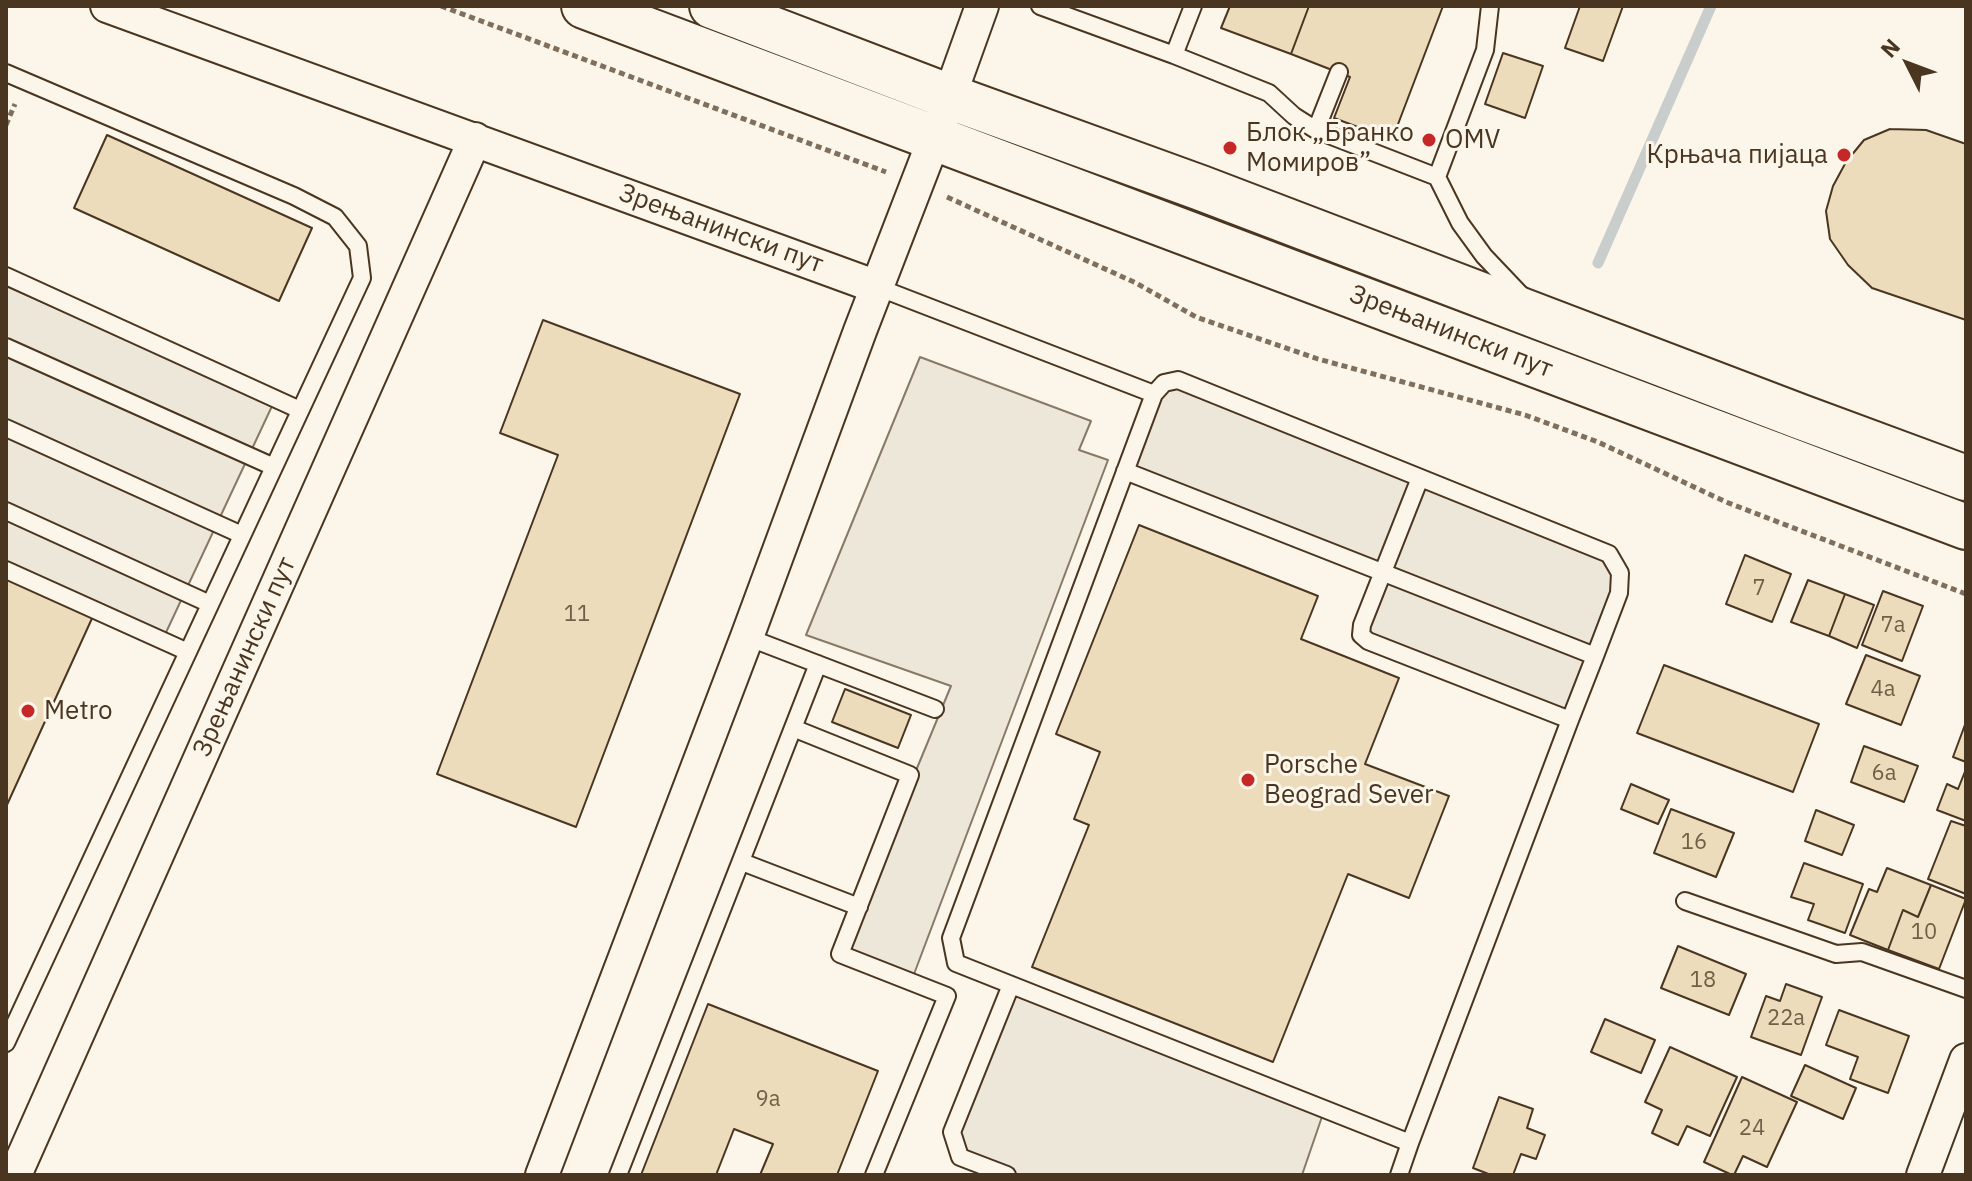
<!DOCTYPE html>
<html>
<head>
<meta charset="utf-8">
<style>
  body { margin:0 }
  #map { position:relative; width:1972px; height:1181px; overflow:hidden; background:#fbf6e9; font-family:"IBM Plex Sans",sans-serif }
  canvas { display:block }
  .frame { position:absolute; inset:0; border:8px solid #4a3520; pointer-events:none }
  .north { position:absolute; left:1868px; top:24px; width:80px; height:80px; -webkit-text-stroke:6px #fbf6e9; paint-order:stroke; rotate:312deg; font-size:22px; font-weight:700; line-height:32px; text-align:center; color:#4a3520 }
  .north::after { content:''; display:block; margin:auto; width:28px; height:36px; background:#4a3520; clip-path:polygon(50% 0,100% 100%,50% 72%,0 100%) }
</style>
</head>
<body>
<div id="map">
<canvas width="1972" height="1181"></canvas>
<div class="frame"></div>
<div class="north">N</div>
</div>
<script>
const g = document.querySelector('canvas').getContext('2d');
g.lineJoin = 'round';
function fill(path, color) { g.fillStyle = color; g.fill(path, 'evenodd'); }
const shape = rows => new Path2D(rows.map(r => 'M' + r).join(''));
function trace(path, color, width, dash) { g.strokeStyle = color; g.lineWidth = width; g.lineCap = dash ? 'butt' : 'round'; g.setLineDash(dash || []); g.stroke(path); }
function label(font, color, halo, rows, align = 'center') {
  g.font = font + ' "IBM Plex Sans",sans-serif'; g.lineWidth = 6; g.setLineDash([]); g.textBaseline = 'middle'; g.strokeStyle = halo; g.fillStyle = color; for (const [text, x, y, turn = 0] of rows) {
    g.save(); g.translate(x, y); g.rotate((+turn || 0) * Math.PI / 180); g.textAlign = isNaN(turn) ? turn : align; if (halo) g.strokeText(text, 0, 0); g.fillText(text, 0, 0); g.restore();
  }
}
const parking = shape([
  [6,286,273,404,162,641,6,571,6,286],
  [920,357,1091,421,1079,450,1108,460,911,982,840,954,951,686,806,635,920,357],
  [1164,383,1609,554,1620,573,1570,720,1361,635,1381,573,1125,471,1164,383],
  [1011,985,1325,1108,1302,1175,1007,1175,960,1157,952,1132,1011,985]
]);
const stream = shape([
  [1598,263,1711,6]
]);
const building = shape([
  [1230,6,1309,6,1291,54,1221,28,1230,6],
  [1309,6,1443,6,1392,140,1334,118,1350,77,1291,54,1309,6],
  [1580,6,1623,6,1603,61,1565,48,1580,6],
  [1503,53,1543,66,1525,118,1485,104,1503,53],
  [1890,129,1926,130,1966,144,1966,320,1872,288,1848,265,1830,239,1826,211,1833,186,1846,162,1864,140,1890,129],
  [107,135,312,228,279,301,74,208,107,135],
  [543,320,740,394,576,827,437,774,558,455,500,433,543,320],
  [1139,525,1318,596,1301,639,1399,678,1365,764,1449,796,1409,898,1348,874,1273,1062,1032,967,1089,825,1074,819,1100,752,1056,734,1139,525],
  [1745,555,1791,574,1772,622,1726,604,1745,555],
  [6,575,94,614,6,807,6,575],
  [1808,580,1845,594,1829,636,1791,622,1808,580],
  [1883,591,1923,606,1902,661,1862,645,1883,591],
  [1845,594,1874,605,1857,648,1829,636,1845,594],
  [1866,655,1920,676,1901,725,1846,704,1866,655],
  [1664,665,1819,724,1793,792,1637,733,1664,665],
  [845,689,911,715,898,748,832,722,845,689],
  [1966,722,1966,762,1953,757,1966,722],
  [1864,746,1918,766,1904,802,1851,782,1864,746],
  [1966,769,1966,821,1937,810,1947,784,1958,789,1966,769],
  [1631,784,1669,800,1658,824,1621,809,1631,784],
  [1671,809,1734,833,1716,877,1654,853,1671,809],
  [1816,810,1854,825,1842,855,1805,841,1816,810],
  [1951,821,1966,826,1966,894,1928,879,1951,821],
  [1804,863,1863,884,1845,933,1808,920,1814,904,1791,897,1804,863],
  [1887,868,1931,885,1918,917,1903,910,1888,950,1850,935,1869,889,1877,892,1887,868],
  [1931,885,1966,899,1939,969,1888,950,1903,910,1918,917,1931,885],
  [1678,946,1746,974,1729,1015,1661,988,1678,946],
  [1786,984,1822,997,1801,1055,1751,1037,1766,996,1780,1001,1786,984],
  [708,1004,878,1071,837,1175,760,1175,773,1144,734,1129,716,1175,641,1175,708,1004],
  [1839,1010,1909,1036,1888,1093,1850,1079,1858,1057,1826,1045,1839,1010],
  [1605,1019,1655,1040,1641,1073,1591,1052,1605,1019],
  [1670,1047,1737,1077,1710,1136,1687,1126,1678,1145,1652,1133,1662,1110,1645,1102,1670,1047],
  [1805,1065,1856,1088,1843,1119,1791,1096,1805,1065],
  [1742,1077,1797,1102,1767,1167,1743,1156,1734,1175,1732,1175,1704,1162,1742,1077],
  [1499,1097,1533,1109,1527,1128,1545,1135,1536,1159,1521,1154,1513,1175,1491,1175,1473,1168,1499,1097]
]);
const path = shape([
  [441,6,886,172],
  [6,125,15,104],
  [947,197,1136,283,1196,317,1318,359,1525,415,1598,442,1726,502,1966,594]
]);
const service = shape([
  [1040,6,1174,55,1269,93,1294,116,1316,130,1437,177,1460,223,1484,256,1522,296],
  [1174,55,1193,6],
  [6,73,294,196,335,217,358,246,362,278,6,1043],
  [1316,130,1339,72],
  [1437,177,1485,50,1490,6],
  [6,276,300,410],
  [877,287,1154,394,951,938,956,963,1410,1143,1570,720,1595,656,1619,593,1620,573,1609,554,1178,380,1164,383,1154,394],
  [6,347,274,467],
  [6,428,242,535],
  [1125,471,1595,656],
  [1420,478,1362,625,1361,635,1368,641,1570,720],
  [6,511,210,604],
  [6,570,188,652],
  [747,637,935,709],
  [793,728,910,775,840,954,947,996,874,1175],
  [742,862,859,907],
  [1685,901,1836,954,1862,952,1966,989],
  [618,1175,818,664],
  [1007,1175,960,1157,952,1132,1011,985],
  [1399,1175,1410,1143]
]);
const minor = shape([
  [107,6,877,287],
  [15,1175,475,139],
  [542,1175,747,637,860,331,935,137,982,6],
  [1923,1175,1966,1060]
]);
const secondary = shape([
  [584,6,1966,527],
  [712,6,950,97,1201,188,1801,417,1966,478]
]);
const markers = [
  [1429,140,8,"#c62828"],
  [1230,148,8,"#c62828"],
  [1844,155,8,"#c62828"],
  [28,711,8,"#c62828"],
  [1248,780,8,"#c62828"]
];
const numberNames = [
  ["7",1759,589],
  ["11",577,615],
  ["7a",1893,626],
  ["4a",1883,690],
  ["6a",1884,774],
  ["16",1694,843],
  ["10",1924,933],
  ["18",1703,981],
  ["22a",1786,1019],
  ["9a",768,1100],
  ["24",1752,1129]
];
const poiNames = [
  ["Блок „Бранко",1246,133],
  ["Момиров”",1246,163],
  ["OMV",1445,140],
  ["Крњача пијаца",1828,155,"right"],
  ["Metro",44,711],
  ["Porsche",1264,765],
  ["Beograd Sever",1264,795]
];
const streetNames = [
  ["Зрењанински пут",721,229,20],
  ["Зрењанински пут",1451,332,21],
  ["Зрењанински пут",245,657,-66]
];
fill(parking, '#ede7d9');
trace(parking, '#887966', 2);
trace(stream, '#c9cecd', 11);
fill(building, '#ecdcbc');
trace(building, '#4a3520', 2);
trace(service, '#4a3520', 20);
trace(minor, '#4a3520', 36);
trace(secondary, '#4a3520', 48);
trace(path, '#7f6f5c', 5, [6, 4]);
trace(service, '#fbf6e9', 16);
trace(minor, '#fbf6e9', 32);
trace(secondary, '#fbf6e9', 44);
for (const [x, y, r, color] of markers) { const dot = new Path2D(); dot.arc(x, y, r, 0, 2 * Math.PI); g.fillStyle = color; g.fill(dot); trace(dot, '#fbf6e9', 3); }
label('22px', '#725f47', null, numberNames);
label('26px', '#4a3520', '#fbf6e9', poiNames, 'left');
label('26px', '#4a3520', '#fbf6e9', streetNames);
</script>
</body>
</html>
